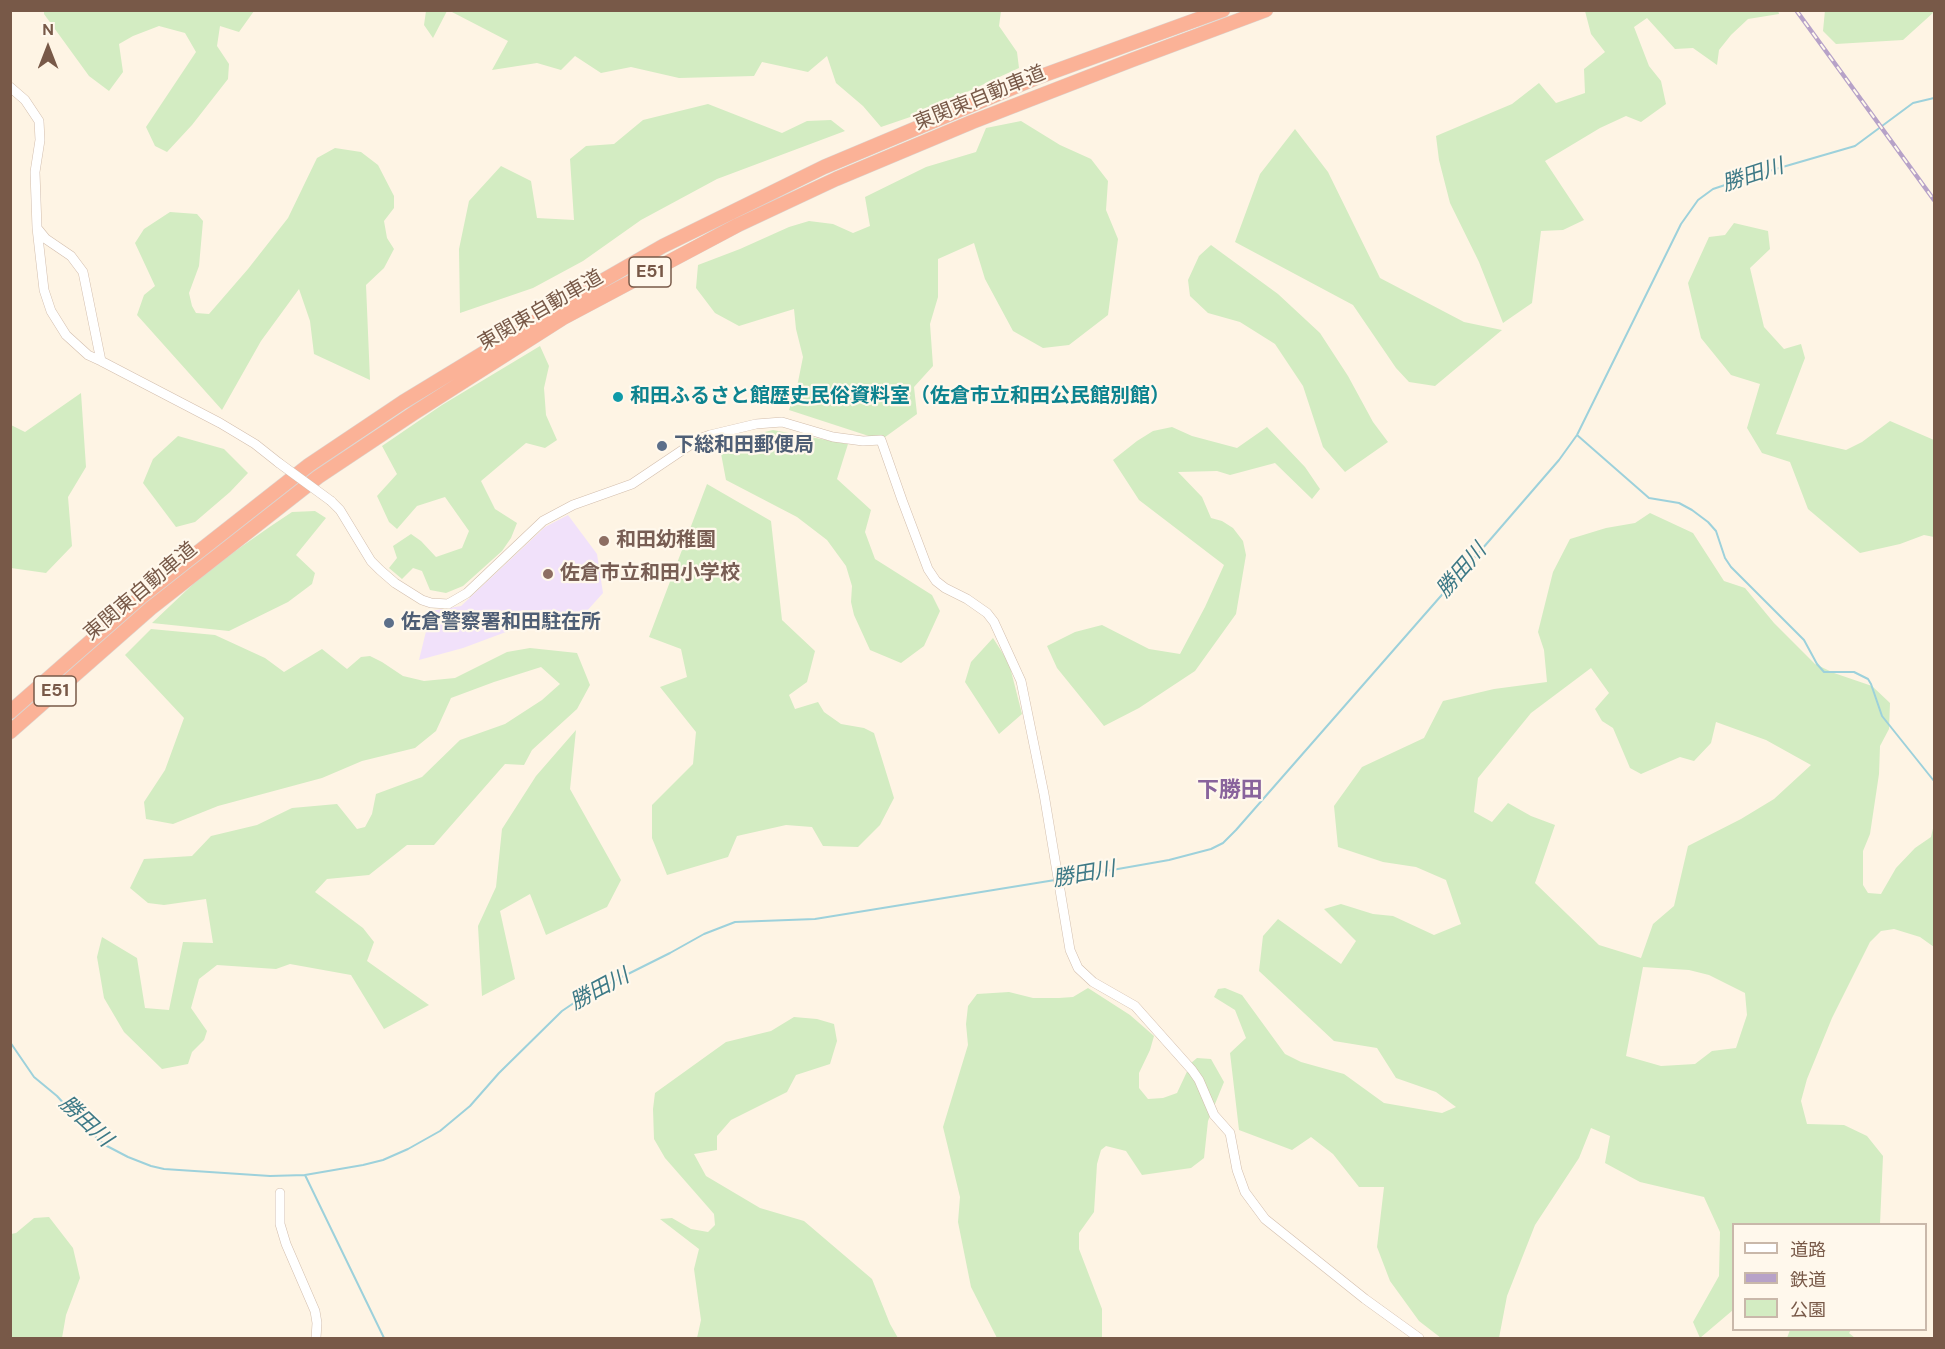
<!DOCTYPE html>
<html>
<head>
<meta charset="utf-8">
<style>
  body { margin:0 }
  #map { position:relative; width:1945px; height:1349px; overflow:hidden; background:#fef4e4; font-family:"DM Sans","Noto Sans JP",sans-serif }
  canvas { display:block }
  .frame { position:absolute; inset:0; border:12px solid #785948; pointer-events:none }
  .legend { position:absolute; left:1732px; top:1223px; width:195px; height:108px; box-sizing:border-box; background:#fff8ec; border:2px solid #c9b8aa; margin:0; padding:8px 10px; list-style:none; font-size:18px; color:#785948 }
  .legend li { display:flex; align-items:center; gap:12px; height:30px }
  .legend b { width:30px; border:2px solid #c9b8aa }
  .north { position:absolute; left:18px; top:18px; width:60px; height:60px; -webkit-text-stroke:4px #fff8ec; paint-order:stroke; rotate:0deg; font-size:16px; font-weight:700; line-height:24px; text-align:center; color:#785948 }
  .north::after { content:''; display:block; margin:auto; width:21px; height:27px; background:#785948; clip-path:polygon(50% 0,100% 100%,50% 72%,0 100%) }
</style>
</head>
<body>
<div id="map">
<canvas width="1945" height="1349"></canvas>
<div class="frame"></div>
<ul class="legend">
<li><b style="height:8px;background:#fff"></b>道路</li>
<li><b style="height:8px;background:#b7a2c8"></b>鉄道</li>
<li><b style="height:16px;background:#d3ecc2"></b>公園</li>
</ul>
<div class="north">N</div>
</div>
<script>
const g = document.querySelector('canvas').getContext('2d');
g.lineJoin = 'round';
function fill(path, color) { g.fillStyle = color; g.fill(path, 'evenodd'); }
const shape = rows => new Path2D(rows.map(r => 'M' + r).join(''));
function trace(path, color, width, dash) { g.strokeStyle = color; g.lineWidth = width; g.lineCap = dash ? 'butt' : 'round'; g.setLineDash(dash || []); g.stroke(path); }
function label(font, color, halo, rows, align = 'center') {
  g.font = font + ' "DM Sans","Noto Sans JP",sans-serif'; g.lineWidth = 4.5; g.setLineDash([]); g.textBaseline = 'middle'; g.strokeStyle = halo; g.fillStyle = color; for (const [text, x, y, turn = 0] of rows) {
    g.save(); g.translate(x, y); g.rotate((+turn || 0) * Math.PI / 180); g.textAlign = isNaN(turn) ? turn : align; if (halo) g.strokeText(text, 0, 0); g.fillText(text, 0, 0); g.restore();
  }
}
const education = shape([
  [568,515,597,554,603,593,569,631,514,629,463,648,419,660,431,611,461,606,545,527]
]);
const green = shape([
  [1825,10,1934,10,1934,12,1903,40,1836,44,1823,31],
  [44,11,44,10,254,11,239,32,220,26,217,46,229,64,228,79,192,125,167,152,155,146,146,127,196,52,185,33,159,26,133,36,119,44,123,72,109,91,89,76,44,14],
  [426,11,447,11,433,38,424,25],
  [450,11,1001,11,999,26,1017,52,1019,68,919,114,881,127,863,106,836,83,827,56,808,72,762,62,754,76,679,78,631,67,601,73,575,56,561,70,537,63,492,70,508,41],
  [1585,11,1778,10,1779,14,1748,19,1731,35,1719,50,1717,65,1693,48,1675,49,1647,18,1634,27,1649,66,1661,81,1666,104,1641,122,1626,116,1600,128,1545,161,1584,220,1563,230,1541,231,1532,303,1503,323,1479,262,1450,203,1439,160,1436,136,1512,104,1539,83,1556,103,1585,93,1584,69,1605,52,1591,34],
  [708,104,782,133,807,121,831,120,845,131,717,179,641,220,583,261,533,288,460,313,459,249,469,201,501,166,531,181,537,218,574,220,570,159,586,146,614,144,643,120],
  [1021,121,1060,145,1091,159,1108,181,1106,210,1118,239,1108,315,1069,345,1043,348,1013,331,985,279,974,243,938,259,938,297,930,324,933,366,914,387,917,414,881,440,789,410,798,382,803,357,796,329,794,309,739,326,715,313,696,288,698,265,740,249,789,227,809,221,833,224,853,233,870,226,865,197,926,167,976,152,986,128],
  [1295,129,1328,172,1380,278,1464,322,1502,330,1435,386,1409,382,1396,368,1353,305,1235,242,1260,174],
  [335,148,361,152,378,165,394,196,394,208,384,221,387,238,394,249,384,268,366,285,370,380,314,354,310,321,299,289,261,341,222,410,137,315,144,295,155,286,135,243,144,229,170,212,197,214,203,221,199,266,189,293,192,306,196,313,209,314,248,269,288,218,317,158],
  [1734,223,1768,231,1770,249,1750,268,1764,327,1784,349,1801,344,1805,358,1776,434,1846,450,1862,442,1890,421,1934,440,1934,537,1924,535,1900,544,1860,553,1808,509,1790,462,1762,453,1747,428,1760,384,1731,375,1701,338,1688,283,1709,237,1725,235],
  [1211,245,1278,294,1320,333,1348,376,1373,422,1388,442,1345,472,1323,447,1303,386,1275,344,1240,322,1208,313,1190,296,1188,280,1199,256],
  [540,346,549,366,544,388,546,415,557,440,545,448,526,443,481,481,495,509,517,523,511,538,502,551,463,586,446,593,430,590,422,571,413,568,402,579,389,568,397,558,393,546,411,534,421,541,436,557,462,548,469,531,445,497,417,506,397,529,389,522,377,496,397,474,382,446,442,405],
  [81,393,86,467,68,497,72,546,46,573,11,568,11,425,25,432],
  [1172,427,1192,436,1237,448,1267,427,1305,467,1320,489,1312,499,1275,463,1230,475,1217,471,1178,472,1202,497,1211,518,1222,521,1233,528,1243,541,1246,555,1236,614,1195,671,1139,708,1104,726,1057,668,1047,646,1075,632,1102,625,1149,649,1180,654,1205,607,1224,565,1139,500,1113,460,1137,441,1153,431],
  [773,430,848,444,837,479,871,510,865,532,875,559,932,595,940,611,924,646,901,663,870,650,854,615,851,602,852,586,846,566,827,540,797,517,726,480,719,443],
  [178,436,224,449,248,473,230,492,195,522,176,527,143,483,153,459],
  [707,484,771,521,782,620,815,651,807,682,789,695,795,709,818,702,824,712,841,724,864,728,874,733,894,798,880,825,858,847,823,846,812,827,786,825,737,836,728,857,667,875,652,838,652,805,693,764,696,732,660,687,687,677,681,649,649,637],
  [315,511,326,518,296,555,315,573,312,584,288,602,229,631,152,623,208,570,271,526,292,512],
  [1650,513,1693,533,1724,581,1745,588,1774,623,1815,664,1834,673,1872,686,1890,703,1889,729,1880,746,1879,774,1870,834,1863,851,1863,885,1868,893,1881,894,1896,868,1915,848,1931,837,1934,824,1934,947,1920,937,1894,929,1881,931,1870,942,1832,1018,1807,1079,1801,1101,1807,1124,1844,1125,1867,1136,1883,1156,1880,1224,1734,1224,1733,1310,1700,1338,1693,1322,1719,1276,1720,1232,1704,1197,1640,1182,1605,1163,1610,1136,1591,1128,1579,1158,1535,1225,1507,1296,1499,1338,1441,1338,1419,1321,1390,1281,1377,1247,1384,1187,1359,1187,1333,1154,1311,1137,1292,1150,1239,1130,1230,1053,1246,1038,1235,1010,1214,997,1218,989,1225,988,1242,995,1285,1054,1301,1062,1344,1074,1384,1103,1442,1113,1456,1107,1436,1092,1396,1078,1377,1048,1334,1041,1259,971,1263,936,1278,919,1341,964,1356,941,1324,909,1341,904,1373,914,1393,916,1434,935,1461,924,1446,880,1416,867,1383,862,1338,847,1334,806,1362,767,1424,738,1443,701,1494,689,1547,682,1544,650,1538,632,1553,572,1570,539,1606,528,1635,523],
  [1591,668,1609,693,1595,709,1602,721,1613,728,1630,768,1641,774,1680,757,1694,761,1711,743,1716,722,1766,740,1811,765,1774,799,1741,819,1688,846,1674,906,1653,924,1641,958,1599,945,1535,883,1555,825,1531,816,1508,803,1492,822,1474,812,1478,778,1531,713],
  [1643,967,1689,970,1709,975,1745,993,1747,1015,1736,1048,1712,1051,1695,1064,1661,1066,1626,1056],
  [151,629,215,635,265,658,284,672,322,649,347,669,361,657,370,656,382,662,403,676,424,681,455,678,507,652,530,648,577,653,590,685,577,709,532,750,524,765,505,764,434,845,407,845,369,875,327,879,315,892,363,928,374,942,367,961,429,1005,384,1029,351,975,290,964,276,969,217,965,199,979,191,1008,207,1031,204,1040,192,1052,188,1064,162,1069,124,1032,104,998,97,957,102,937,137,958,145,1008,169,1010,183,942,213,943,206,899,164,905,148,903,130,888,144,859,192,856,211,836,257,825,292,808,337,804,357,829,365,827,372,814,376,794,422,777,460,740,505,724,542,700,560,684,541,667,494,682,451,698,436,731,415,748,362,761,322,778,218,806,173,824,146,819,144,802,165,770,184,718,125,655],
  [993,638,1009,663,1022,714,999,734,965,682,971,662],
  [576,730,570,789,621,880,607,907,546,935,530,894,500,911,515,979,482,996,478,926,496,887,502,829,536,776],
  [1088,988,1130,1015,1154,1036,1150,1050,1139,1073,1139,1088,1148,1099,1163,1098,1177,1093,1191,1063,1197,1058,1211,1059,1224,1082,1208,1121,1204,1158,1191,1168,1142,1175,1126,1151,1106,1146,1101,1150,1097,1164,1094,1212,1079,1233,1079,1249,1102,1309,1102,1338,997,1338,971,1287,958,1222,960,1197,943,1127,968,1045,966,1024,968,1006,977,994,1009,992,1033,998,1059,998,1073,997],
  [794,1017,817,1019,834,1024,837,1041,830,1064,796,1075,787,1092,731,1120,717,1136,717,1150,694,1154,706,1176,760,1208,804,1221,872,1279,890,1324,898,1338,697,1338,701,1320,694,1269,699,1249,660,1219,672,1218,691,1229,708,1232,715,1225,714,1214,665,1158,654,1139,653,1109,655,1093,726,1042,771,1031],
  [49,1217,73,1248,80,1278,66,1315,62,1338,11,1338,11,1234,16,1233,34,1218],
  [1790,1330,1851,1330,1849,1333,1855,1338,1787,1338]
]);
const stream = shape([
  [1577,435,1649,498,1679,503,1692,510,1708,522,1716,531,1725,558,1731,567,1804,640,1817,664,1824,672,1854,672,1868,679,1871,684,1882,716,1934,781],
  [1061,879,1169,860,1211,849,1223,843,1236,830,1489,541,1559,460,1577,435,1681,224,1698,200,1713,189,1755,175,1855,146,1913,103,1934,98],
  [10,1042,34,1077,57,1096,87,1129,105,1145,128,1157,151,1166,164,1169,270,1176,305,1175,363,1165,383,1160,408,1149,440,1131,470,1106,499,1073,562,1011,584,996,670,953,704,934,735,922,815,919,1055,880],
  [305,1175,384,1338]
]);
const tertiary = shape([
  [10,87,25,100,39,121,40,140,35,172,37,228,46,239,71,256,83,272,101,361,220,423,255,444,279,463],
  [37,228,44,290,51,311,66,335,88,355,101,361],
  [331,501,340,510,371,561,380,570,395,583,422,600,431,603,448,604,467,593,543,521,573,505,632,484,699,439,710,435,756,424,782,422,833,437,863,441,881,440,902,500,928,569,936,581,945,588,967,599,987,613,994,622,1021,681,1044,794,1070,950,1078,968,1093,982,1135,1006,1192,1070,1199,1080,1214,1115,1230,1133,1237,1170,1245,1192,1265,1219,1365,1299,1419,1338],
  [280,1193,280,1224,286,1244,315,1311,317,1323,316,1338]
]);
const motorway = shape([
  [10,712,141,597,309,465,403,402,602,281,663,246,824,167,1036,78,1223,10],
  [10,732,151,608,318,477,414,413,563,318,738,225,836,179,972,122,1132,60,1266,10]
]);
const rail = shape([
  [1796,10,1934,200]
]);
const tertiaryBridge = shape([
  [279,463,331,501]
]);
const markers = [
  [618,397,6,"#0f9aa8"],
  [662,446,6,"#5c6f8a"],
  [604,541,6,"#8d6e63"],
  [548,574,6,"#8d6e63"],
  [389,623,6,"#5c6f8a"]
];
const shields = [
  [650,272,42],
  [55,691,42]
];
const shieldNames = [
  ["E51",650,272],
  ["E51",55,691]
];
const streetNames = [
  ["東関東自動車道",980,99,-22],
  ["東関東自動車道",541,311,-30],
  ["東関東自動車道",141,592,-40]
];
const cultureNames = [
  ["和田ふるさと館歴史民俗資料室（佐倉市立和田公民館別館）",630,397]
];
const serviceNames = [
  ["下総和田郵便局",674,446],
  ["佐倉警察署和田駐在所",401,623]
];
const educationNames = [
  ["和田幼稚園",616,541],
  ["佐倉市立和田小学校",560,574]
];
const waterNames = [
  ["勝田川",1753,176,-18],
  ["勝田川",1462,571,-49],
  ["勝田川",1084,875,-10],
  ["勝田川",600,990,-28],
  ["勝田川",85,1122,43]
];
const quarterNames = [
  ["下勝田",1230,791]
];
fill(education, '#f1e1fa');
fill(green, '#d3ecc2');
trace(stream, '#9dd1db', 2);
trace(tertiary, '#d2bdac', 10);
trace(motorway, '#dcd4cf', 15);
trace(tertiary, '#fff', 9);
trace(motorway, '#fbb297', 14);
trace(rail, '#b7a2c8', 4.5);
trace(rail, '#fff8ec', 2, [7]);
trace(tertiaryBridge, '#d2bdac', 10, []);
trace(tertiaryBridge, '#fff', 9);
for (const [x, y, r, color] of markers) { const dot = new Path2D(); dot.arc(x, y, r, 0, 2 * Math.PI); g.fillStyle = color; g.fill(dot); trace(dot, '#fff8ec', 2); }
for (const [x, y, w] of shields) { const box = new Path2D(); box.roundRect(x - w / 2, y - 15, w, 30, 4.5); g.fillStyle = '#fff8ec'; g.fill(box); trace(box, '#785948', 1.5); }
label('bold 18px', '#785948', null, shieldNames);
label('20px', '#785948', '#fff8ec', streetNames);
label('bold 20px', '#0d838f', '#fff8ec', cultureNames, 'left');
label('bold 20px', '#4e5e75', '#fff8ec', serviceNames, 'left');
label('bold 20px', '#785e54', '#fff8ec', educationNames, 'left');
label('italic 21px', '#3d7986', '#fff8ec', waterNames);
label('bold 22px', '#89639c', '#fff8ec', quarterNames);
</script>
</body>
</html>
